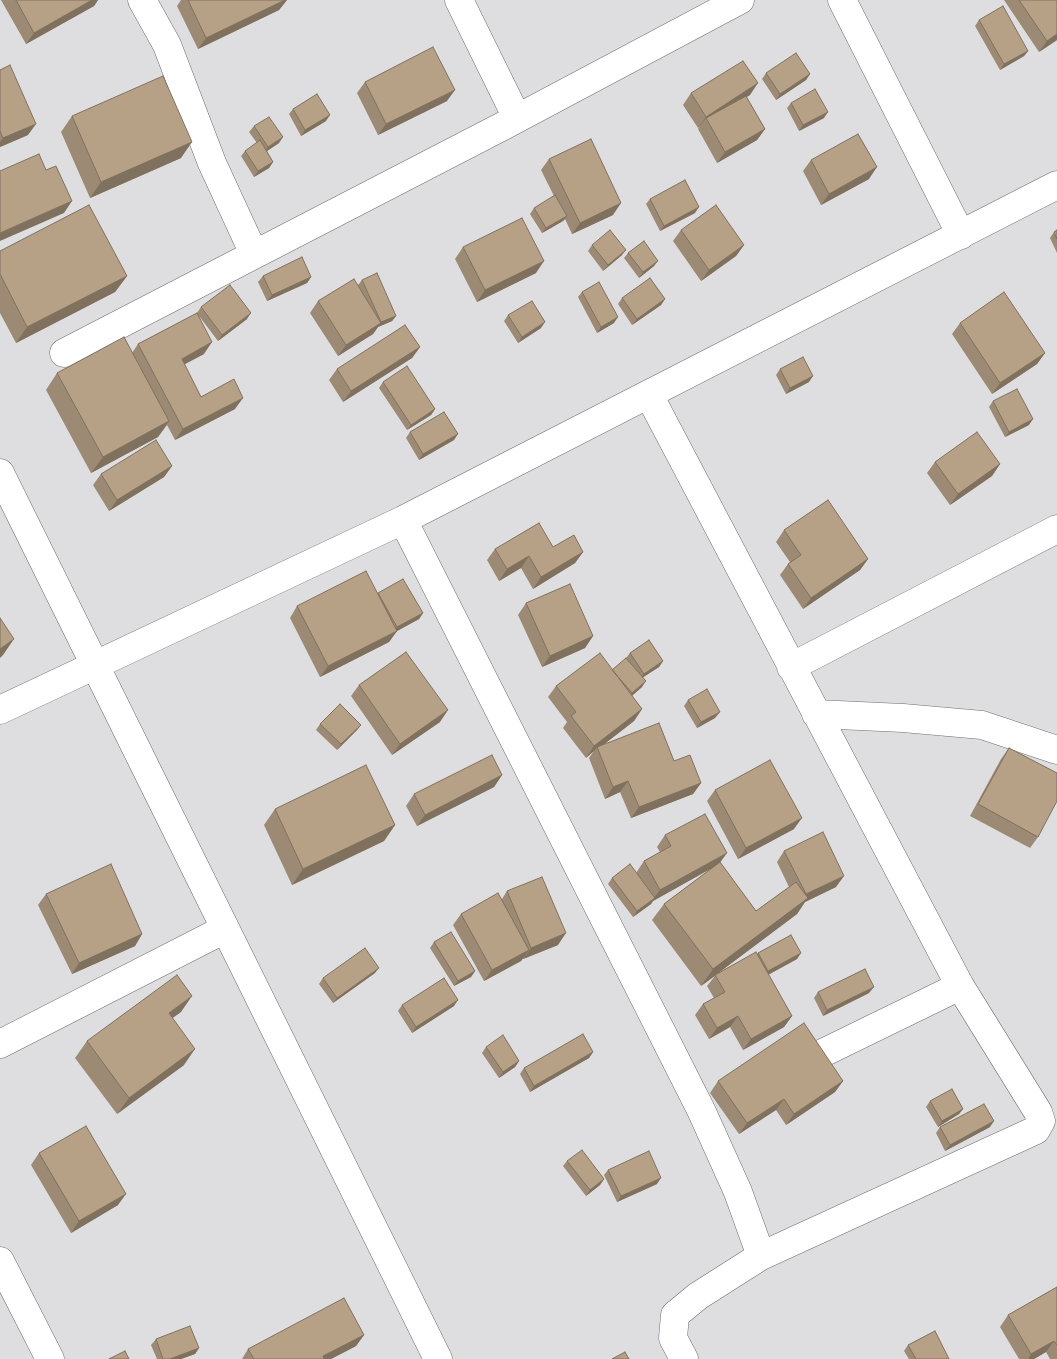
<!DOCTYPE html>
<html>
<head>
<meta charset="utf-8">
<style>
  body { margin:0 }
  canvas { display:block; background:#dedee1 }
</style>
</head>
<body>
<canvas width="1057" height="1359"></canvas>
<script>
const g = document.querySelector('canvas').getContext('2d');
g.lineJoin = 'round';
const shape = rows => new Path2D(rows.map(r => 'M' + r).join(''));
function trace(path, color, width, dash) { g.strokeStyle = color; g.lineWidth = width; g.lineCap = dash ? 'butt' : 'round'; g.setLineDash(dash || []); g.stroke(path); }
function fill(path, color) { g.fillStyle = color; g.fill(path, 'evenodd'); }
const minor = shape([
  [142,0,167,45,212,163,254,254],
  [459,0,517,118],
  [842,0,961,235],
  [64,353,503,126,740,0],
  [649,395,960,986,1038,1112,1041,1121,1036,1130,761,1256],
  [0,473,438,1359],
  [403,520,702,1112,738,1192,761,1256,698,1296,675,1315,673,1338,684,1359],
  [791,667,1057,529],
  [0,710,403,520,1057,185],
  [816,714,903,718,982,725,1057,750],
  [0,1044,225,929],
  [790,1069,960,986],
  [0,1261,50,1359]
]);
const wall = shape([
  [1,0,98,0,94,6,26,44],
  [181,0,287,0,279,10,198,49,177,6],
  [1004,0,1057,0,1057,40,1039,52],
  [979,20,1028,51,1024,56,1000,70,975,26],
  [0,70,28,135,0,147],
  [766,73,810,74,806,80,776,100,762,79],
  [365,82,447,101,378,135,357,93],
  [691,93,750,95,746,97,765,129,757,140,717,163,698,129,700,126,698,128,683,105],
  [791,103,824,118,799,131,787,108],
  [293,109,326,121,301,136,289,114],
  [72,116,181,158,90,198,61,132],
  [254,126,279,143,267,151,273,162,269,168,254,177,241,156,245,151,257,143,249,132],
  [549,159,613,215,572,234,565,219,563,221,542,233,530,214,534,208,554,196,541,170],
  [811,160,869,179,821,205,803,171],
  [650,199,695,213,660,231,646,204],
  [681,230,744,245,736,256,701,281,673,241],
  [1057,230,1057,253,1050,238,1054,232],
  [592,245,622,255,603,271,588,251],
  [463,247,536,273,477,302,455,259],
  [0,251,127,276,115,292,16,343,0,313],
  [628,253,654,266,639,278,624,258],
  [263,276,311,277,307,283,267,301,258,282],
  [362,280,396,316,392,321,378,327,373,334,338,356,310,313,318,301,358,285],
  [582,292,614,323,597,333,578,297],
  [622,298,665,299,661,305,632,325,618,304],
  [201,307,247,319,218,341,199,316,204,354,184,364,201,397,235,409,175,440,167,425,158,437,91,473,46,390,57,373,132,353,138,344,197,313],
  [508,315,541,328,518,343,504,321],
  [960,323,1045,353,1037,364,992,394,952,334],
  [420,347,412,358,343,402,329,380,337,369],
  [780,369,809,382,786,394,776,375],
  [383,382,435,409,431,415,407,430,379,388],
  [993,401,1029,425,1005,437,989,407],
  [410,432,454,440,419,460,406,438],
  [935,462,1000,464,992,476,950,505,927,473],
  [172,466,164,477,109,511,93,485,101,474],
  [784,530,868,559,860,570,803,609,780,575,788,564,790,562,776,542],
  [553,547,583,552,575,563,533,589,521,568,499,581,487,560,495,549],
  [377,593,423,613,419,619,397,631,389,642,320,677,290,618,297,606],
  [526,603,593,636,585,648,542,667,518,615],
  [630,653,663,661,659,667,643,677,642,687,632,696,642,709,634,721,603,745,674,761,701,783,693,794,631,818,620,792,605,799,589,758,594,751,586,758,563,728,567,722,548,697,556,686,612,670,626,658],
  [359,685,440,722,392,755,351,696],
  [688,700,715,718,697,728,684,706],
  [320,724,361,725,357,730,337,750,316,730],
  [1009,748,1038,837,1030,848,970,816,1001,759],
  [502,775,494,787,417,826,406,806,414,794],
  [715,790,794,829,738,859,707,801],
  [275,809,395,825,384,841,292,885,264,825],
  [665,835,720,863,756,911,789,887,777,862,784,851,836,887,805,902,797,914,717,974,757,954,758,953,797,959,768,975,792,1016,784,1027,743,1050,730,1027,709,1039,695,1015,703,1004,714,998,707,986,715,976,701,986,652,920,664,904,712,868,653,901,651,904,633,917,608,884,612,878,638,876,636,873,644,861,660,852,657,847],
  [507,891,558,945,523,959,523,958,521,961,484,981,453,925,461,914,502,899],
  [46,894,142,934,135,946,72,974,38,905],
  [434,942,475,971,471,977,454,986,430,948],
  [375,973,333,1003,319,984,323,978],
  [818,992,869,993,823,1016,814,998],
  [402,1005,454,1006,412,1033,398,1011],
  [181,1012,172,1018,184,1065,117,1114,75,1058,87,1041],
  [486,1047,519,1061,515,1067,499,1078,482,1053],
  [593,1052,589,1058,530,1092,520,1074,524,1068],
  [718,1081,843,1081,835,1092,786,1125,776,1110,739,1134,710,1093],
  [930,1101,963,1109,959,1114,938,1127,926,1107],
  [940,1127,990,1127,945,1151,936,1133],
  [39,1153,118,1205,71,1233,31,1165],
  [567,1161,604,1179,600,1185,586,1196,563,1166],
  [608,1170,657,1184,617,1202,604,1175],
  [1057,1287,1057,1359,1050,1359,1046,1352,1034,1359,1019,1359,1000,1327,1008,1315],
  [364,1335,356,1346,331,1359,242,1359,248,1349],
  [156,1339,199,1348,195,1354,181,1359,157,1359,151,1345],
  [908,1345,949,1359,909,1359,904,1351]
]);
const shadedWall = shape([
  [92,0,98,0,94,6,26,44,34,33],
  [285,0,287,0,279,10,198,49,206,38],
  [1057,34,1057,40,1039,52,1047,41],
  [1028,51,1024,56,1000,70,1004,64],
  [810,74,806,80,776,100,780,94],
  [758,83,750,95,708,121,706,118,700,126,698,128,706,117],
  [455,90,447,101,378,135,386,124],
  [828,112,824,118,799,131,803,125],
  [330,115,326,121,301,136,305,130],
  [36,124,28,135,0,147,0,142,3,138],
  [765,129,757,140,717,163,725,152],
  [283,137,279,143,264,153,268,147],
  [192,142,181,158,90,198,101,182],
  [273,162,269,168,254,177,258,171],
  [877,167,869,179,821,205,829,194],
  [72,201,64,213,0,241,0,233],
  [621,203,613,215,572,234,580,223],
  [699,207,695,213,660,231,664,226],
  [567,216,563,221,542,233,546,228],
  [744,245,736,256,701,281,709,270],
  [626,250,622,255,603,271,608,265],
  [544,261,536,273,477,302,485,290],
  [658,261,654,266,639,278,643,272],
  [127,276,115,292,16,343,27,327],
  [311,277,307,283,267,301,272,295],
  [665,299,661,305,632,325,637,319],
  [251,313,247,319,218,341,222,335],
  [396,316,392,321,378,327,373,334,338,356,346,345,380,322],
  [618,317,614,323,597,333,601,327],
  [545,322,541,328,518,343,522,337],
  [212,342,204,354,174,370,182,359],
  [420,347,412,358,343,402,351,391],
  [1045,353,1037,364,992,394,1000,383],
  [813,376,809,382,786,394,790,388],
  [243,398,235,409,175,440,183,429],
  [435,409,431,415,407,430,411,425],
  [1033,419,1029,425,1005,437,1009,432],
  [169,421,158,437,91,473,103,457],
  [458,434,454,440,419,460,423,454],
  [1000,464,992,476,950,505,958,494],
  [172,466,164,477,109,511,117,500],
  [583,552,575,563,533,589,541,577],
  [529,556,521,568,499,581,507,569],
  [868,559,860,570,803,609,811,598],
  [423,613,419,619,397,631,389,642,320,677,328,666,393,633,397,627],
  [593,636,585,648,542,667,550,656],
  [14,639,3,655,0,658,0,649],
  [663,661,659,667,639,680,644,674],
  [646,681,642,687,628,699,632,693],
  [642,709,634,721,598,749,597,747,594,751,586,758,594,746],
  [448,710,440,722,392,755,400,744],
  [720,712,715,718,697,728,701,722],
  [361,725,357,730,337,750,341,744],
  [502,775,494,787,417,826,425,815],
  [628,781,620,792,605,799,613,787],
  [701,783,693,794,631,818,639,807],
  [802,818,794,829,738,859,746,848],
  [395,825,384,841,292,885,303,869],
  [727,853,719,864,653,901,651,904,633,917,637,911,654,898,660,890],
  [844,876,836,887,805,902,797,914,701,986,713,969,798,905,806,894],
  [566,933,558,945,523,959,531,948],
  [142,934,135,946,72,974,79,963],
  [529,950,521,961,484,981,492,970],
  [801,953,797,959,764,977,768,971],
  [379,968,375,973,333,1003,337,998],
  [475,971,471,977,454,986,458,981],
  [874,987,869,993,823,1016,827,1010],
  [192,996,181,1012,157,1029,169,1013],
  [458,1000,454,1006,412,1033,416,1027],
  [738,1016,730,1027,709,1039,717,1028],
  [792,1016,784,1027,743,1050,751,1039],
  [195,1049,184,1065,117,1114,129,1098],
  [593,1052,589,1058,530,1092,534,1086],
  [519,1061,515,1067,499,1078,503,1072],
  [843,1081,835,1092,786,1125,794,1114],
  [784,1099,776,1110,739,1134,747,1123],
  [963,1109,959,1114,938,1127,942,1121],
  [994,1121,990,1127,945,1151,950,1145],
  [661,1178,657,1184,617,1202,621,1196],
  [604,1179,600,1185,586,1196,590,1190],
  [126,1194,118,1205,71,1233,79,1221],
  [364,1335,356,1346,331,1359,321,1359,323,1356],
  [1054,1341,1046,1352,1034,1359,1028,1359,1031,1354],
  [199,1348,195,1354,181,1359,170,1359]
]);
const building = shape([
  [16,0,92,0,34,33,16,0],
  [188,0,285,0,206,38,188,0],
  [1019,0,1057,0,1057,34,1047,41,1019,0],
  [1003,6,1028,51,1004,64,979,20,1003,6],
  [433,47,455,90,386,124,365,82,433,47],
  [796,53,810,74,780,94,766,73,796,53],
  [743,61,758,83,706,117,691,93,743,61],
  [10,65,36,124,3,138,0,131,0,70,10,65],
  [163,76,192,142,101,182,72,116,163,76],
  [815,89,828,112,803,125,791,103,815,89],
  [317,94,330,115,305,130,293,109,317,94],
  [746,96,765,129,725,152,706,118,746,96],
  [269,117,283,137,268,147,254,126,269,117],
  [858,134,877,167,829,194,811,160,858,134],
  [591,139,621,203,580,223,549,159,591,139],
  [260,140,273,162,258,171,245,151,260,140],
  [39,154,46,170,56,166,72,201,0,233,0,171,39,154],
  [685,180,699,207,664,226,650,199,685,180],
  [555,195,567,216,546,228,534,208,555,195],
  [89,205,127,276,27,327,0,274,0,251,89,205],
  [716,205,744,245,709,270,681,230,716,205],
  [522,218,544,261,485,290,463,247,522,218],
  [610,230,626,250,608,265,592,245,610,230],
  [1057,230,1057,239,1054,232,1057,230],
  [644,241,658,261,643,272,628,253,644,241],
  [302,257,311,277,272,295,263,276,302,257],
  [377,273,396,316,381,322,362,280,377,273],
  [650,278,665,299,637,319,622,298,650,278],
  [354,279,381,323,346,345,318,301,354,279],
  [599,282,618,317,601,327,582,292,599,282],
  [230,285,251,313,222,335,201,307,230,285],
  [1004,292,1045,353,1000,383,960,323,1004,292],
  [532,301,545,322,522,337,508,315,532,301],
  [197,313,212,342,182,359,201,397,234,379,243,398,183,429,138,344,197,313],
  [405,325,420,347,351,391,337,369,405,325],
  [124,337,169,421,103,457,57,373,124,337],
  [803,357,813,376,790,388,780,369,803,357],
  [407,366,435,409,411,425,383,382,407,366],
  [1017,389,1033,419,1009,432,993,401,1017,389],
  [444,412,458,434,423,454,410,432,444,412],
  [977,432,1000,464,958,494,935,462,977,432],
  [156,440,172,466,117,500,101,474,156,440],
  [828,500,868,559,811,598,788,564,801,555,784,530,828,500],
  [539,523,553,547,574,535,583,552,541,577,529,556,507,569,495,549,539,523],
  [366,571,397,631,328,666,297,606,366,571],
  [403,579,423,613,397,627,378,593,403,579],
  [570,584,593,636,550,656,526,603,570,584],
  [0,618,14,639,0,649,0,618],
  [649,640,663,661,644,674,630,653,649,640],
  [406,652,448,710,400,744,359,685,406,652],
  [600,653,642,709,594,746,571,716,576,712,556,686,600,653],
  [626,658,646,681,632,693,612,670,626,658],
  [707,689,720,712,701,722,688,700,707,689],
  [340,704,361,725,341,744,320,724,340,704],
  [659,723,674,761,690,755,701,783,639,807,628,781,613,787,597,747,659,723],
  [1009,748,1057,773,1057,801,1038,837,978,804,1009,748],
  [492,755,502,775,425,815,414,794,492,755],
  [770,760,802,818,746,848,715,790,770,760],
  [366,765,395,825,303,869,275,809,366,765],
  [705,814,727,853,660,890,644,861,671,846,665,835,705,814],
  [823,832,844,876,806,894,784,851,823,832],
  [720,862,756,911,796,882,808,898,713,969,664,904,720,862],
  [111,864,142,934,79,963,46,894,111,864],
  [630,864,655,898,637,911,612,878,630,864],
  [542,877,566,933,531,948,507,891,542,877],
  [498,893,529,950,492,970,461,914,498,893],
  [451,932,475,971,458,981,434,942,451,932],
  [791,935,801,953,768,971,758,953,791,935],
  [365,948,379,968,337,998,323,978,365,948],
  [756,952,792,1016,751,1039,738,1016,717,1028,703,1004,725,992,715,975,756,952],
  [865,969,874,987,827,1010,818,992,865,969],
  [177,975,192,996,169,1013,195,1049,129,1098,87,1041,177,975],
  [444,978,458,1000,416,1027,402,1005,444,978],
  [804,1023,843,1081,794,1114,784,1099,747,1123,718,1081,804,1023],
  [583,1034,593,1052,534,1086,524,1068,583,1034],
  [503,1035,519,1061,503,1072,486,1047,503,1035],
  [952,1089,963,1109,942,1121,930,1101,952,1089],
  [984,1104,994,1121,950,1145,940,1127,984,1104],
  [86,1126,126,1194,79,1221,39,1153,86,1126],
  [582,1150,604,1179,590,1190,567,1161,582,1150],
  [649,1151,661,1178,621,1196,608,1170,649,1151],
  [1057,1287,1057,1345,1054,1341,1031,1354,1008,1315,1057,1287],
  [344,1298,364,1335,323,1356,324,1359,254,1359,248,1349,344,1298],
  [190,1326,199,1348,170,1359,163,1359,156,1339,190,1326],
  [935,1331,949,1359,916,1359,908,1345,935,1331],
  [125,1351,129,1359,109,1359,125,1351],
  [625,1352,629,1359,612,1359,625,1352]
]);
trace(minor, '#6e6e70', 29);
trace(minor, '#fff', 28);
fill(wall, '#9d8a74');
fill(shadedWall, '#7f715e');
fill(building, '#b6a187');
trace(building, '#7f715e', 1);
</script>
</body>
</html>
